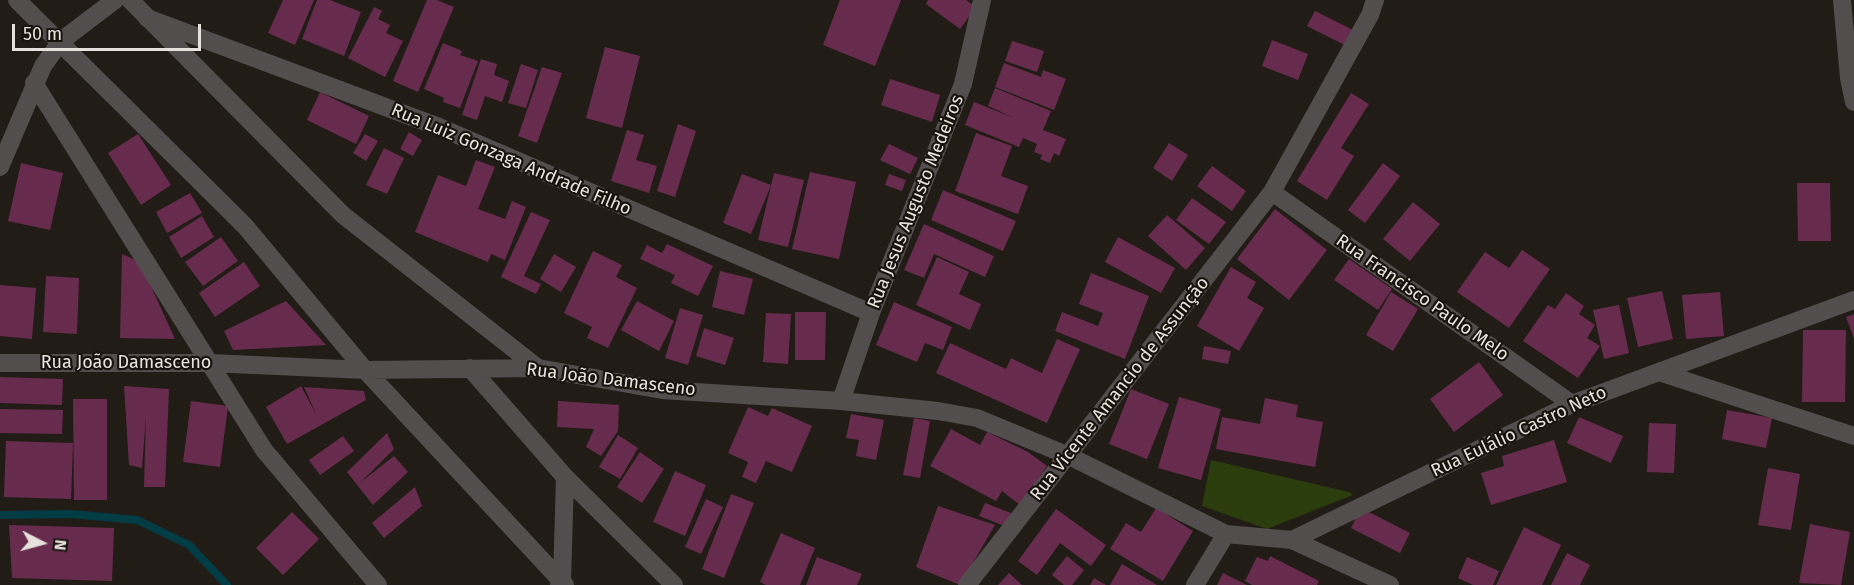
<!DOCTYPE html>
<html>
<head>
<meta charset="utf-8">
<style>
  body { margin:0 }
  #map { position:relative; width:1854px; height:585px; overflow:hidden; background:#221c16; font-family:"Fira Sans",sans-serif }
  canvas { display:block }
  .north { position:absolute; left:12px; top:513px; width:60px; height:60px; -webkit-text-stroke:4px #19130d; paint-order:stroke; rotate:96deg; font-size:16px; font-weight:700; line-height:24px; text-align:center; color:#e6e1dd }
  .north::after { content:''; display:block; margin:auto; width:21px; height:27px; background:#e6e1dd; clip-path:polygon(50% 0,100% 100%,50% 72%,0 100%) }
  .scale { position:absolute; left:12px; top:24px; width:189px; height:27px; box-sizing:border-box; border:3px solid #e6e1dd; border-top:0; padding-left:8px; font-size:18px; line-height:21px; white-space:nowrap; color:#e6e1dd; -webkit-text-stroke:4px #19130d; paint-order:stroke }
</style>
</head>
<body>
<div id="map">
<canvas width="1854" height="585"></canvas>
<div class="north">N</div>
<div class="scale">50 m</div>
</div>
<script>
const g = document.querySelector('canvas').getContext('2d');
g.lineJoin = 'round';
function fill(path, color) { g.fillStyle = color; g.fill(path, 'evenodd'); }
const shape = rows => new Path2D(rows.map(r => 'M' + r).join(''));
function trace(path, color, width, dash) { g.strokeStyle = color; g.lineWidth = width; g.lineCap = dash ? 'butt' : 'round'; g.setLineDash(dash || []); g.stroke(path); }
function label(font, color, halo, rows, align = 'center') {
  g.font = font + ' "Fira Sans",sans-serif'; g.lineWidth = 4.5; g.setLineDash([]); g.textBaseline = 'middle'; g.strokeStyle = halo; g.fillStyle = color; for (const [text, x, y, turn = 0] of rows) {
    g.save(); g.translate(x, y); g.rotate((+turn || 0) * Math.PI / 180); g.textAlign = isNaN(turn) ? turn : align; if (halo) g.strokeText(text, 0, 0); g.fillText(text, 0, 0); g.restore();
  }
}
const green = shape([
  [1211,460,1349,492,1353,495,1267,529,1202,506]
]);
const stream = shape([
  [0,515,71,514,137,520,189,545,227,585]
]);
const building = shape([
  [283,0,314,0,295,45,268,33],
  [317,0,330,0,361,12,344,56,302,39],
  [427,0,437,0,454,7,418,92,393,81],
  [840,0,901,0,875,66,823,45],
  [928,0,966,0,976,7,960,29,926,4],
  [374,7,382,11,378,19,390,25,386,33,403,41,385,77,348,58],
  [1315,11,1353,30,1345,45,1307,26],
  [1272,40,1308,54,1298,80,1262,66],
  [1012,41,1044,51,1037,72,1005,61],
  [443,43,462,51,460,55,478,61,460,108,443,102,444,98,424,89],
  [605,47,640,56,622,128,586,118],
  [481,59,497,64,494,75,509,81,502,102,485,96,477,120,462,115],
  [1004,63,1041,77,1043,70,1066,79,1054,110,995,87],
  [521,64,538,70,526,108,508,103],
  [542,67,562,73,537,143,518,136],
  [890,79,940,95,932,122,881,105],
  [995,88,1051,111,1043,130,1066,139,1059,156,1054,153,1050,163,1040,159,1042,155,1034,152,1037,144,1023,138,1019,147,965,125,974,102,1014,118,988,106],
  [320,92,369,116,356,144,307,120],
  [1351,93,1369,104,1341,148,1354,156,1327,200,1297,181],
  [678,124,696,131,675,197,657,191],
  [627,130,644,135,636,160,657,166,649,193,611,181],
  [409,132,422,140,413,156,400,149],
  [976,133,1012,146,1001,176,1028,186,1018,214,955,191],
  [138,134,171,185,141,205,108,153],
  [365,134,378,141,366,161,353,153],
  [1169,143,1188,155,1172,181,1153,168],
  [889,144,918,158,910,174,880,160],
  [384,148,404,158,387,194,366,185],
  [476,160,495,167,478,209,505,219,512,201,526,207,505,260,491,254,488,262,415,232,438,175,466,186],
  [21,163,63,173,50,230,8,221],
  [1383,163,1400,176,1365,223,1348,210],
  [1212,166,1246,191,1232,211,1197,186],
  [810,172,856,182,839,259,792,249],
  [774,173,804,180,788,247,758,240],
  [742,174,771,185,751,234,723,223],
  [889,174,906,180,902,191,885,185],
  [1797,183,1830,183,1831,241,1798,241],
  [943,190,1016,221,1003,251,931,220],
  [190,193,202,213,167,233,156,212],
  [1192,198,1226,222,1209,244,1176,220],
  [1413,202,1440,224,1410,261,1383,239],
  [1275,209,1327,250,1289,300,1237,259],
  [531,212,550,220,524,276,541,284,536,294,501,277],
  [1167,215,1205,248,1186,270,1148,236],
  [202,216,214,237,181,258,169,237],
  [924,224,994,256,985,277,934,254,924,278,904,270],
  [221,237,238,261,203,286,185,262],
  [1118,237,1175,268,1161,293,1105,262],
  [667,244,713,266,698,296,671,283,675,275,640,259,647,245,662,253],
  [1522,250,1550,269,1509,328,1457,292,1485,252,1509,268],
  [593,251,622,265,616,277,637,288,608,348,587,338,592,327,564,313],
  [122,254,140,262,175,339,120,338],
  [554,254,576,267,561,292,540,279],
  [937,257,969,272,959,294,981,304,970,330,916,305],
  [1349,259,1392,289,1378,310,1334,280],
  [244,262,260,286,215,317,199,293],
  [1231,267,1256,282,1247,298,1264,308,1239,351,1197,326],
  [720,271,753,279,744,315,712,307],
  [1091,273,1149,296,1125,359,1055,331,1062,312,1098,326,1103,313,1079,304],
  [46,276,79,278,77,334,43,332],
  [0,285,36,288,32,339,0,336],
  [1662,291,1673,339,1638,347,1627,298],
  [1391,292,1418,309,1393,351,1366,335],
  [1720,292,1724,336,1686,339,1682,295],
  [1566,293,1584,306,1579,314,1595,325,1587,338,1600,346,1578,378,1523,341,1548,305,1555,309],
  [286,301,326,345,233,350,224,331],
  [637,301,674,321,659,351,621,330],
  [894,302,952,327,943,350,925,343,917,362,876,345],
  [1619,305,1629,353,1604,359,1593,310],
  [680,308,703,315,688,365,665,358],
  [795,312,826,312,825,360,795,360],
  [766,313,791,314,788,364,763,362],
  [1854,314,1854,339,1846,317],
  [704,328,734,338,725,365,696,356],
  [1803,330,1846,330,1845,402,1802,402],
  [1057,339,1080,349,1047,423,936,373,950,343,1006,369,1011,358,1042,373],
  [1204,346,1231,351,1228,364,1202,359],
  [1479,362,1503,395,1454,432,1430,399],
  [0,377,63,379,62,405,0,403],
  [124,386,169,389,165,487,144,487,146,416,142,468,129,465],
  [301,386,317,416,304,387,364,391,366,400,287,444,266,407],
  [1131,389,1169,404,1147,459,1109,444],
  [1179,397,1221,409,1201,480,1158,468],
  [1265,398,1298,405,1296,417,1323,422,1315,467,1216,449,1222,417,1260,424],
  [73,399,107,399,107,500,74,500],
  [191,401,228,406,220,467,183,462],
  [558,401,619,405,618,431,601,456,586,447,594,429,557,427],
  [748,407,768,416,772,408,812,426,792,472,766,461,756,483,742,477,748,462,728,453],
  [0,409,63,410,62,434,0,433],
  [1727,410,1772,418,1766,448,1722,439],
  [851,414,884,420,876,460,856,456,859,440,846,438],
  [1579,417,1623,436,1611,463,1567,443],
  [914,418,930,421,920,478,903,475],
  [1649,423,1676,424,1674,473,1647,472],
  [951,429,980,445,987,432,1028,452,1047,466,1020,505,1002,491,996,501,930,466],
  [387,433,394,449,361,482,394,456,408,472,373,505,347,472],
  [618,435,638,448,620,479,599,467],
  [343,436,354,451,320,475,309,460],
  [1554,440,1567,482,1491,505,1481,473,1504,466,1502,456],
  [6,441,73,443,71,499,4,497],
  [640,452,664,469,642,503,617,487],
  [1768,468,1800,474,1791,530,1758,525],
  [675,471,706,485,685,536,653,522],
  [415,487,422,506,384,538,372,523],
  [731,494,754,503,724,578,702,569],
  [706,499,723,507,701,554,685,547],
  [985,503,1011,513,1005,526,979,516],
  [938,506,995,525,960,585,916,567],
  [1156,508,1193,531,1163,581,1110,549,1126,523,1141,532],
  [1361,508,1410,533,1400,553,1351,528],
  [1056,509,1106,545,1091,566,1060,543,1037,575,1018,561],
  [292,512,319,539,283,575,256,548],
  [1810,524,1850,532,1841,585,1799,583],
  [9,525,114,528,112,581,12,578],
  [1524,527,1561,545,1542,585,1496,585],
  [781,533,815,548,800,585,766,585,760,582],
  [1567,553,1590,565,1580,585,1551,585],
  [1067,556,1084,570,1072,585,1064,585,1052,575],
  [1270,556,1319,581,1317,585,1252,585,1245,581,1257,557,1268,561],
  [817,557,862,574,857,585,806,585],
  [1467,557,1499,571,1493,585,1473,585,1458,578],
  [1122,564,1157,585,1110,585],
  [1009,573,1022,585,998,585],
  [1223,573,1247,585,1217,585],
  [1094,578,1106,585,1090,585]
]);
const street = shape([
  [17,0,245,226,365,370,565,585],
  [130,0,343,215,538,368],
  [1842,0,1849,78,1854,102],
  [147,18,439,127,871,313],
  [34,83,264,450,378,585],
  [0,167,43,66,61,41,115,0],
  [1272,192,1572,404],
  [0,363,210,363,365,370,538,368,662,390,841,401,938,411,977,418,1069,456,1226,534,1292,540,1390,585],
  [470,368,565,477,674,585],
  [1659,372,1854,436],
  [841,401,871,313,963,84,982,0],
  [1292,540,1572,404,1854,300],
  [559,585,562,582,565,477],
  [967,585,1272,192,1370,15,1375,0],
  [1195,585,1226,534]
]);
const streetNames = [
  ["Rua Luiz Gonzaga Andrade Filho",511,160,23],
  ["Rua Jesus Augusto Medeiros",916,202,-68],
  ["Rua Francisco Paulo Melo",1422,298,35],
  ["Rua João Damasceno",126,363],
  ["Rua João Damasceno",611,380,7],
  ["Rua Vicente Amancio de Assunção",1120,389,-52],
  ["Rua Eulálio Castro Neto",1519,432,-25]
];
fill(green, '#2b3d0d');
trace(stream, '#023c45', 8);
fill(building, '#672c4d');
trace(street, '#534e4e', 18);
label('18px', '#e6e1dd', '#19130d', streetNames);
</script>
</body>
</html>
